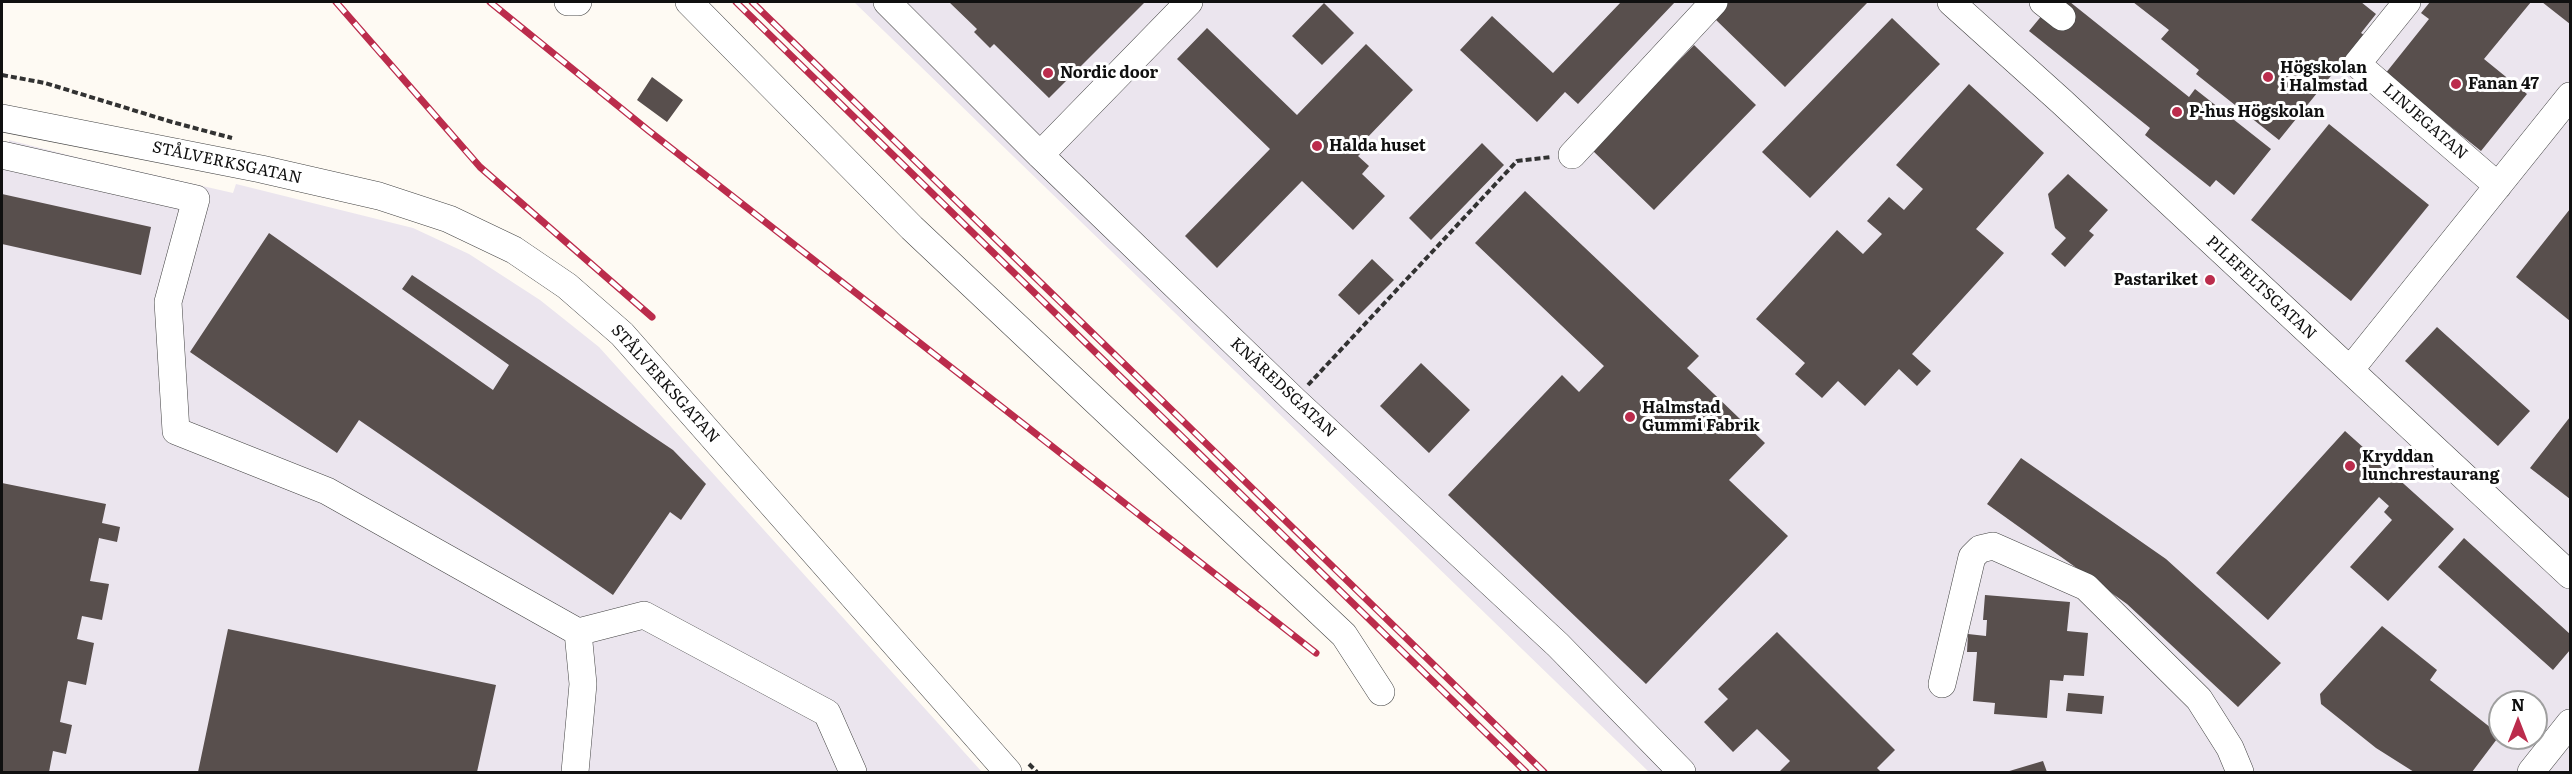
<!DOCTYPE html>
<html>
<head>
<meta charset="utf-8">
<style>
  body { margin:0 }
  #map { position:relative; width:2572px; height:774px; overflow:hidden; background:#fefaf3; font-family:Literata,serif }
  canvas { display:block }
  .frame { position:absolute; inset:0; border:3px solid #101010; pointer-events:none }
  .north { position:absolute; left:2488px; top:690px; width:60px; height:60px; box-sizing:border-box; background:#fff; border:2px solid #9f9f9f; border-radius:50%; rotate:0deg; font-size:16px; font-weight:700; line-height:24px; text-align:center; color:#101010 }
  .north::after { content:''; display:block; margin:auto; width:21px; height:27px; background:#bb2c4c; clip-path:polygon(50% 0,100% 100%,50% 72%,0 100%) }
</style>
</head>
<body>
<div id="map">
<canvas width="2572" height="774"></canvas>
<div class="frame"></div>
<div class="north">N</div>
</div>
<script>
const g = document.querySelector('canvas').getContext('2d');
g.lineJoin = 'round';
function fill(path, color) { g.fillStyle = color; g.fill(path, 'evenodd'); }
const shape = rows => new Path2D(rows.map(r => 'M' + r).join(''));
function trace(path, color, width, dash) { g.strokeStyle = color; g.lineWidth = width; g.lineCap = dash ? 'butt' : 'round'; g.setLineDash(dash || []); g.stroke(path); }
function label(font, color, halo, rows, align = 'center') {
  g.font = font + ' Literata,serif'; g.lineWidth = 6; g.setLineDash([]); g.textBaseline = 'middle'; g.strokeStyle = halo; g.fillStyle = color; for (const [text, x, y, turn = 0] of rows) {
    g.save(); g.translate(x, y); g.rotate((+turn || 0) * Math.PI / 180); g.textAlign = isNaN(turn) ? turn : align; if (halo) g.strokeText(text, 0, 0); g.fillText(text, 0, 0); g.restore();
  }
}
const industrial = shape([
  [854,2,2570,2,2570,772,1649,772],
  [2500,702,2536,702,2536,738,2500,738],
  [9,140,80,158,233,193,236,184,413,228,469,254,540,300,599,347,982,772,2,772,2,168,4,169]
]);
const building = shape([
  [949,2,1145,2,1049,98,994,44,990,48,974,32,977,29],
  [1621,2,1675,2,1578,104,1565,92,1537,122,1460,50,1492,16,1553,73],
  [1729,2,1865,2,1867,3,1785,87,1714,18],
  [2053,2,2070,2,2189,97,2195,89,2271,149,2234,195,2216,180,2210,187,2145,135,2150,128,2029,31],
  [2133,2,2361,2,2376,14,2361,33,2364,35,2279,140,2196,74,2199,70,2161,39,2169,30],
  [2430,2,2531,2,2484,59,2527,94,2481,151,2385,74,2429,19,2421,13],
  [2542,2,2570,2,2570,24],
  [1324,3,1354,33,1322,65,1292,36],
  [1892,18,1940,64,1810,198,1762,152],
  [1207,28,1297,115,1366,44,1413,90,1365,140,1370,144,1358,156,1369,166,1362,174,1385,196,1353,230,1302,181,1217,268,1185,236,1270,149,1177,59],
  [1694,45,1756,105,1654,210,1592,150],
  [652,77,683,100,667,122,637,100],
  [1969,84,2044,153,1976,229,2004,253,1912,354,1931,371,1917,386,1899,369,1865,406,1838,381,1822,398,1795,374,1805,363,1756,319,1837,230,1863,254,1882,234,1867,221,1889,197,1904,210,1923,189,1896,165],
  [2329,124,2429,205,2351,301,2251,220],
  [1482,143,1504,165,1431,240,1409,218],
  [2068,174,2108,210,2089,231,2094,235,2065,267,2051,254,2066,238,2055,228,2048,194],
  [1525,191,1699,356,1687,368,1765,443,1729,480,1788,536,1646,684,1448,495,1562,375,1579,392,1604,366,1475,243],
  [2,194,151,227,141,275,2,244],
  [2570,209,2570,321,2516,277],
  [269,233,493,390,509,365,402,289,412,275,673,450,706,484,681,520,670,512,613,595,359,420,337,453,190,352],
  [1372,259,1394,280,1359,315,1338,295],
  [2437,327,2530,411,2498,446,2405,361],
  [1421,363,1470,410,1429,453,1380,406],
  [2570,417,2570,499,2530,468],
  [2345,431,2454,529,2388,601,2350,567,2392,520,2384,512,2389,506,2379,497,2268,620,2216,573],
  [2021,458,2166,559,2281,663,2238,707,2127,604,1987,504],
  [2,483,106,504,102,523,120,527,117,542,99,538,90,581,109,584,102,620,82,616,77,639,94,643,86,685,68,681,60,722,72,725,66,754,53,751,49,772,2,772],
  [2464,538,2570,634,2570,650,2553,670,2438,567],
  [1985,595,2070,602,2067,631,2088,633,2084,676,2064,675,2063,681,2050,680,2047,718,1994,714,1995,703,1973,701,1977,652,1967,652,1968,634,1986,636,1987,620,1983,620],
  [2382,626,2437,670,2430,680,2500,735,2472,772,2414,772,2376,748,2321,704,2320,694],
  [228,629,496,685,477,772,198,772],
  [1777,632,1895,750,1877,768,1881,772,1779,772,1790,761,1757,729,1733,752,1704,722,1728,699,1718,689],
  [2068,693,2104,696,2102,714,2066,711],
  [2043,761,2047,772,2006,772]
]);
const path = shape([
  [2,75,45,83,172,122,232,138],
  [1308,385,1517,161,1551,157],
  [1029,764,1037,772]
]);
const minor = shape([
  [568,2,578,2],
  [689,2,912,228,1344,635,1381,692],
  [887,2,1040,155,1294,400,1558,645,1682,772],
  [1951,2,2061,101,2570,575],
  [2043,2,2062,17],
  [2407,2,2357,64,2498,186],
  [2,118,261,169,379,196,449,219,514,250,567,286,622,334,1008,772],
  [2,155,196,199,168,302,176,431,327,491,578,632,583,684,575,772],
  [1040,155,1189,2],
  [1572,155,1714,2],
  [2350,370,2570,96],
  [578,632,644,615,827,713,853,772],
  [1942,684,1972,557,1980,549,1993,546,2086,587,2199,699,2230,748,2240,772],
  [2531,772,2570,723]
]);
const rail = shape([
  [336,2,480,167,652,317],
  [490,2,649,131,1316,653],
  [736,2,1526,772],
  [752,2,1544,772]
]);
const markers = [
  [1048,73,6,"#bb2c4c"],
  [2268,77,6,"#bb2c4c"],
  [2456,84,6,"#bb2c4c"],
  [2177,112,6,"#bb2c4c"],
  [1317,146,6,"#bb2c4c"],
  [2210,280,6,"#bb2c4c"],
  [1630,417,6,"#bb2c4c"],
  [2350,466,6,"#bb2c4c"]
];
const poiNames = [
  ["Högskolan",2280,68],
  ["i Halmstad",2280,86],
  ["Nordic door",1060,73],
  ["Fanan 47",2468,84],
  ["P-hus Högskolan",2189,112],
  ["Halda huset",1329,146],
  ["Pastariket",2198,280,"right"],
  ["Halmstad",1642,408],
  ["Gummi Fabrik",1642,426],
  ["Kryddan",2362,457],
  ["lunchrestaurang",2362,475]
];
const streetNames = [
  ["LINJEGATAN",2425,122,41],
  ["STÅLVERKSGATAN",227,163,12],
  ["PILEFELTSGATAN",2261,288,43],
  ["STÅLVERKSGATAN",665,384,48],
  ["KNÄREDSGATAN",1283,388,43]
];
fill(industrial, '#ebe5ee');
fill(building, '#584f4d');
trace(minor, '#434343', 28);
trace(path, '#323232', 4, [6, 3]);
trace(minor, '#fff', 27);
trace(rail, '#bb2c4c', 7);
trace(rail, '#fff', 4.5, [14]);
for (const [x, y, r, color] of markers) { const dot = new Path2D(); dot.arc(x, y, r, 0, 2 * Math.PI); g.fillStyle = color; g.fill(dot); trace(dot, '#fff', 2); }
label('bold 16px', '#101010', '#fff', poiNames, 'left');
label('16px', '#101010', '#fff', streetNames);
</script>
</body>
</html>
